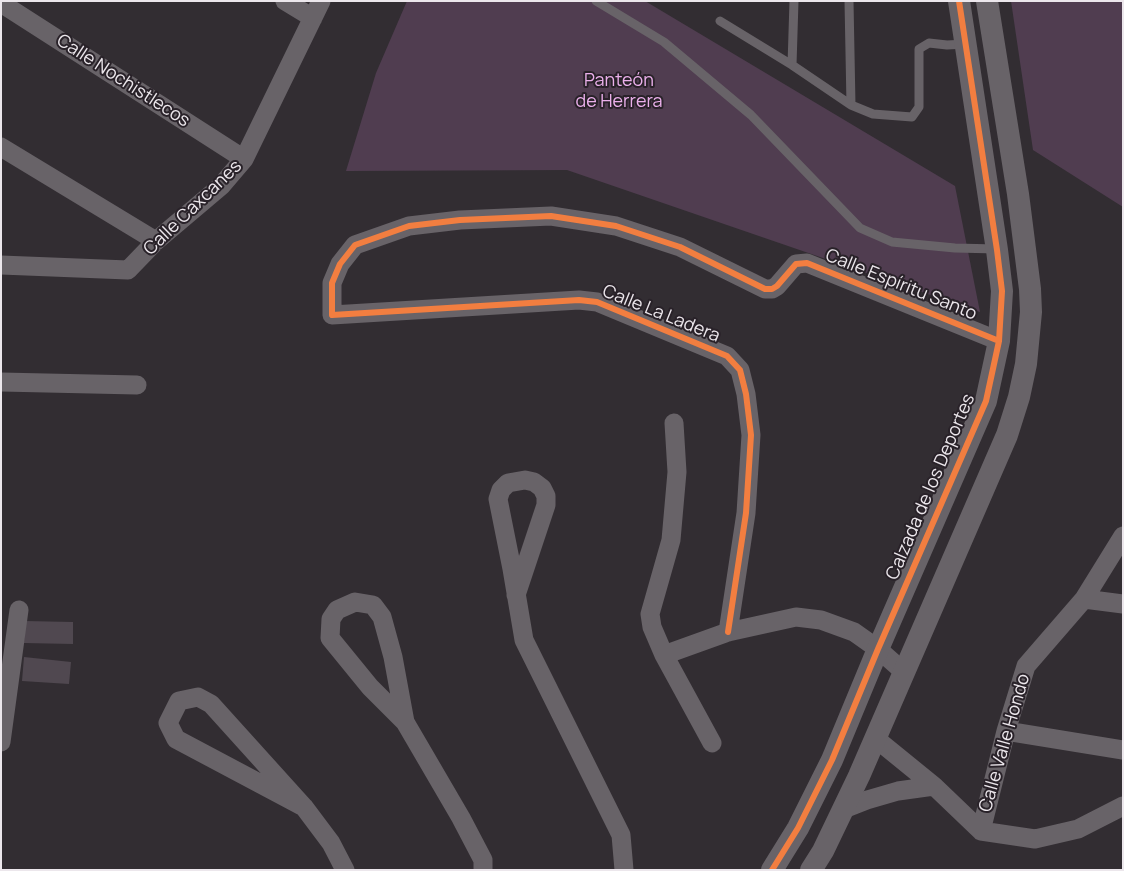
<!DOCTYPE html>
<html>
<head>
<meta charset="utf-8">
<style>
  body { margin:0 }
  #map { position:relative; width:1124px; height:871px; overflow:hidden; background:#322d32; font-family:Manrope,sans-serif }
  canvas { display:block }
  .frame { position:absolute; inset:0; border:2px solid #ece7ec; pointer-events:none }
</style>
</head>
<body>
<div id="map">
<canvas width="1124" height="871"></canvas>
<div class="frame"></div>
</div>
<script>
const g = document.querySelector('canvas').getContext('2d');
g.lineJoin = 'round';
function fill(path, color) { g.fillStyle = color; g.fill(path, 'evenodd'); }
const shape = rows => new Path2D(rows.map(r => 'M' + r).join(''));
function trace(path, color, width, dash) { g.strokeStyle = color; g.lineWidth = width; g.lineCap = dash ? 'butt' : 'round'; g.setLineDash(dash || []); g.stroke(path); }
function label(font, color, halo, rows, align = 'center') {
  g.font = font + ' Manrope,sans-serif'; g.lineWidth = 4; g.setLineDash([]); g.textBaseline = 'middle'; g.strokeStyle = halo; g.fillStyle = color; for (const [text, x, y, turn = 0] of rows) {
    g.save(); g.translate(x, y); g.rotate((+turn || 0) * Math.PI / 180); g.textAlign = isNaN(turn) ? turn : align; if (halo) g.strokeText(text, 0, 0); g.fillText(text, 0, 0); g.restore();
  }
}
const green = shape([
  [407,1,645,1,955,186,980,312,567,170,346,171,376,73],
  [1011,1,1123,1,1123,207,1033,150]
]);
const building = shape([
  [25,621,73,622,73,644,24,643],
  [24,657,71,662,69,684,22,681]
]);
const service = shape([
  [596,1,664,42,751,115,860,228,892,242,955,248,997,249],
  [849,1,851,105,873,114,912,117,919,107,919,49,929,43,947,45,966,44],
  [720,21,792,65,851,105],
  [792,65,794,1]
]);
const minor = shape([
  [285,1,313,18],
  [1,3,244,159],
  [1,147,156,241],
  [1,265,128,270,156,241,221,186,244,159,321,1],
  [1,382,137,385],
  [674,423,677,472,671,540,650,614,652,627,664,655,712,743],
  [516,595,546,505,546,496,542,488,534,482,525,480,508,483,501,490,498,499,512,569,524,640,621,835,624,870],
  [1084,599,1123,604],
  [728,632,746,513,751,435,746,394,740,370,727,356,597,302,579,300,332,315,332,283,340,264,355,245,409,226,460,220,551,216,616,226,680,247,765,289,772,289,777,286,796,264,807,263,999,341],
  [664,655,728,632,796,617,821,620,854,632,878,649,904,672],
  [405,722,393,657,382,617,373,605,355,602,337,610,331,619,330,638,370,687,405,722,461,818,483,860,483,870],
  [1006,731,1123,750],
  [875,738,934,786,981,831],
  [1,742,19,610],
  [304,807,176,739,168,723,179,701,198,697,211,704,304,807,331,843,345,870],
  [844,809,867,800,898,791,934,786],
  [981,831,1006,731,1026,666,1084,599,1123,536],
  [981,831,1035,839,1078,829,1123,806]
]);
const tertiary = shape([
  [772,870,798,828,832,760,878,649,986,401,999,341,1002,291,997,250,959,1],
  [811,870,823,851,859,776,1007,435,1019,397,1026,364,1031,312,1030,289,1018,194,987,1]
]);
const cycleway = shape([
  [728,632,746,513,751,435,746,394,740,370,727,356,597,302,579,300,332,315,332,283,340,264,355,245,409,226,460,220,551,216,616,226,680,247,765,289,772,289,777,286,796,264,807,263,999,341],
  [772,870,798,828,832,760,878,649,986,401,999,341,1002,291,997,250,959,1]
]);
const streetNames = [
  ["Calle Nochistlecos",123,81,33],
  ["Calle Caxcanes",193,208,-44],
  ["Calle Espíritu Santo",901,285,22],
  ["Calle La Ladera",661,314,22],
  ["Calzada de los Deportes",931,487,-67],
  ["Calle Valle Hondo",1005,743,-74]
];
const parkNames = [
  ["Panteón",619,81],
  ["de Herrera",619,102]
];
fill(green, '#503d50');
fill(building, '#504850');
trace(service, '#686368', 9);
trace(minor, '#686368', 19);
trace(tertiary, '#686368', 22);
trace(cycleway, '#f27e40', 6);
label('18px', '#ece7ec', '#292229', streetNames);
label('18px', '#ebb0eb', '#292229', parkNames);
</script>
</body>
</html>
